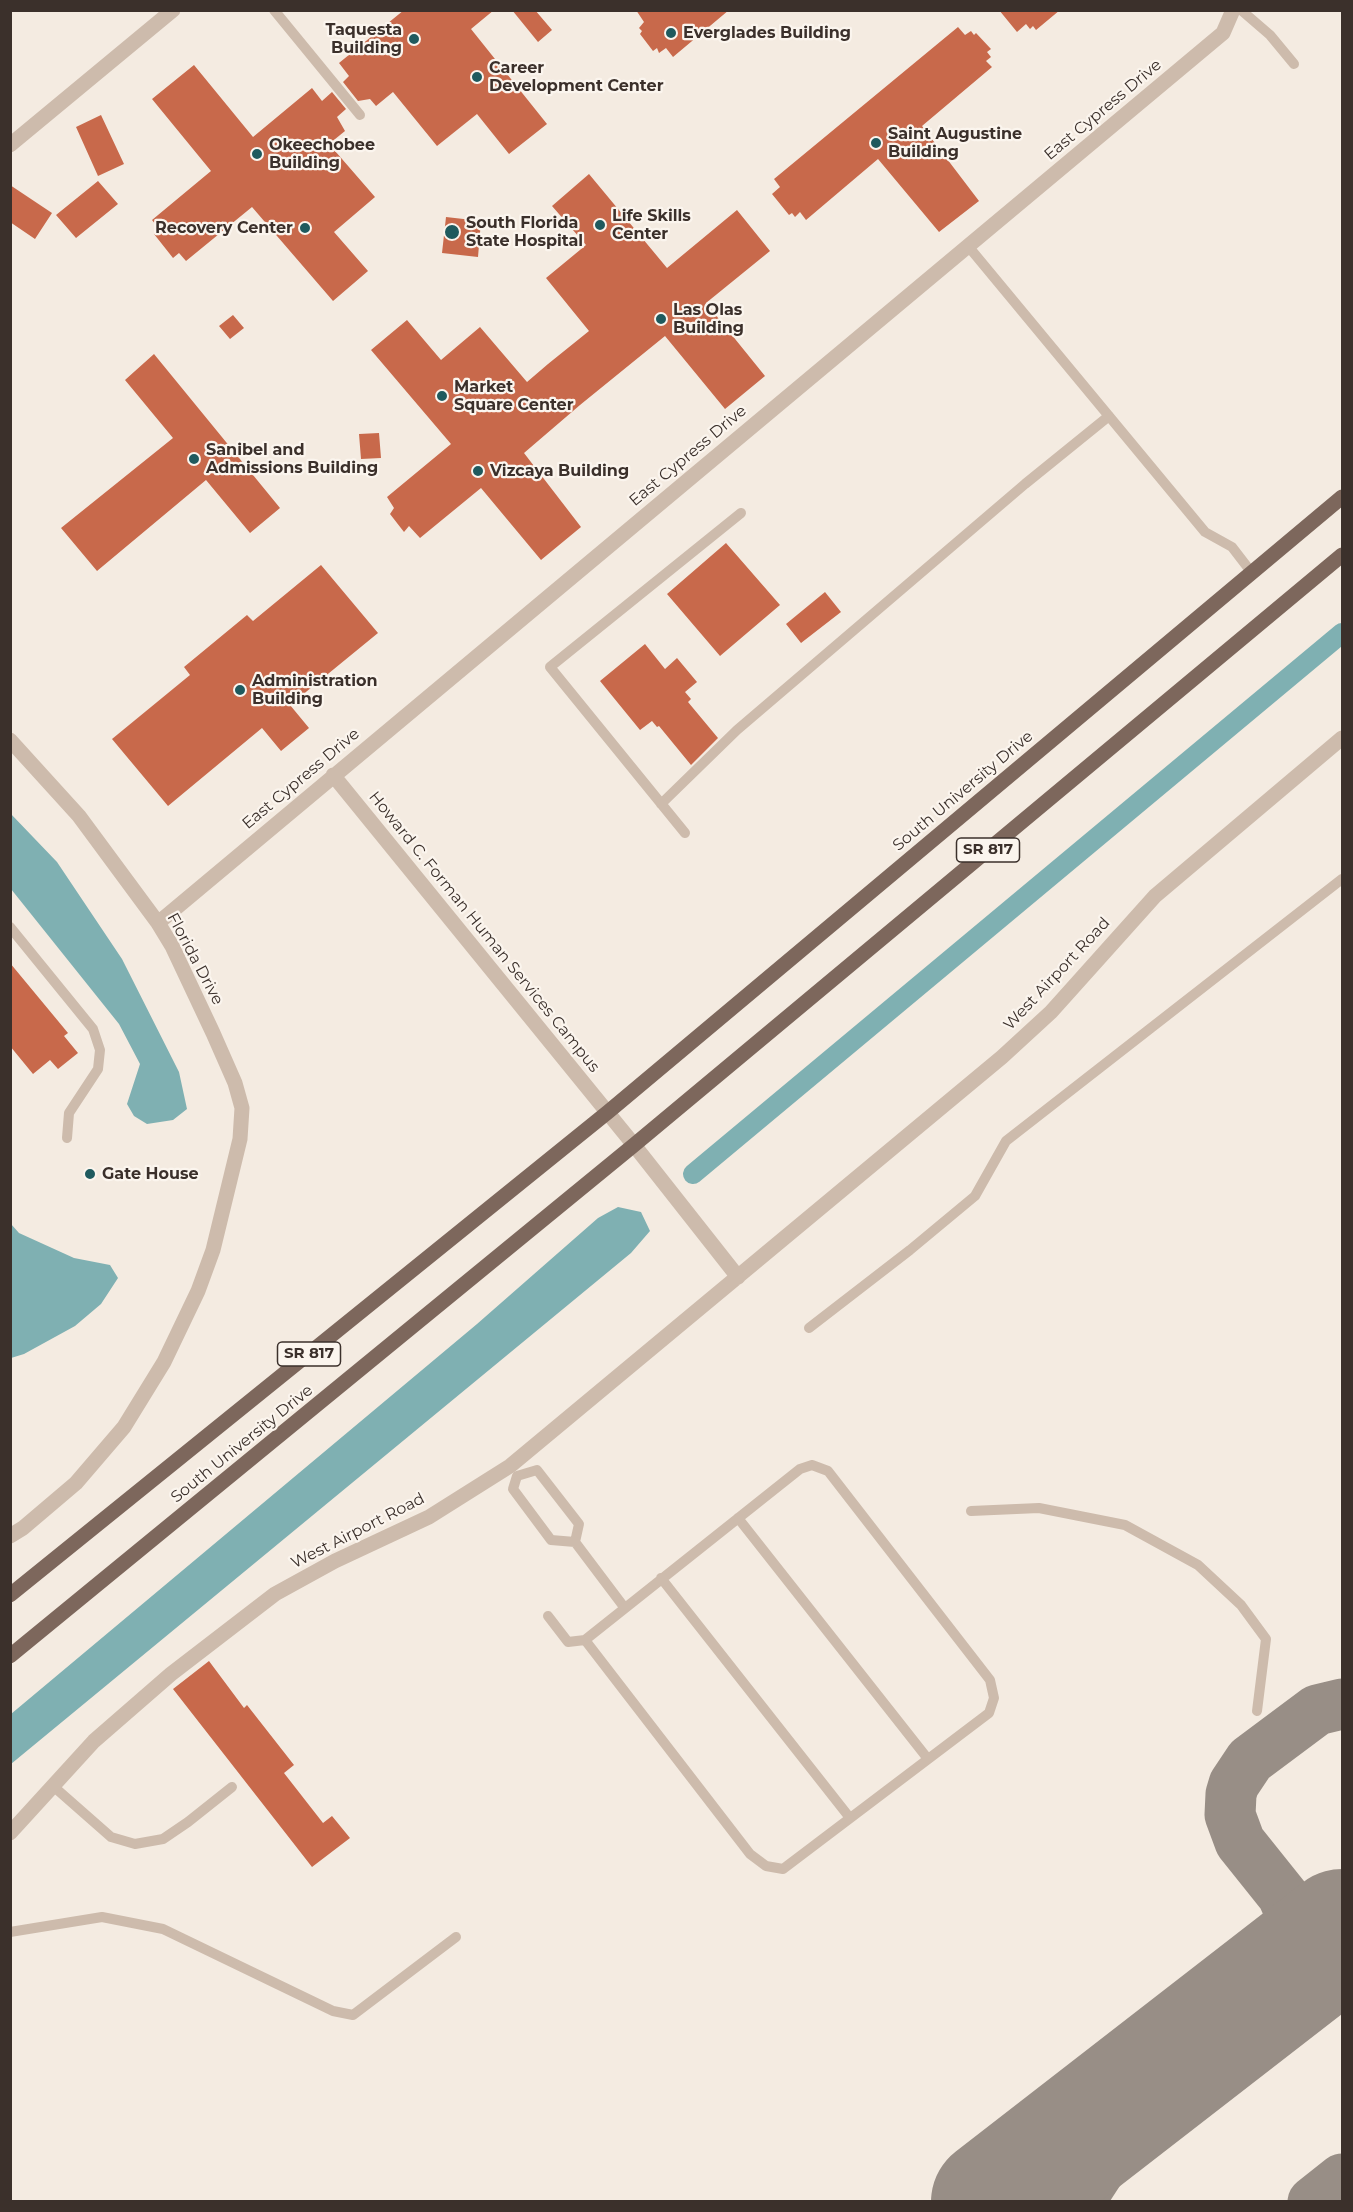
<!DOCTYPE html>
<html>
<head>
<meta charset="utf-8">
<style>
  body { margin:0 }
  #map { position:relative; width:1353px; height:2212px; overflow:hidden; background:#f4ebe1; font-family:Montserrat,sans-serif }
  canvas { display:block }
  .frame { position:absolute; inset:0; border:12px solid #3b302b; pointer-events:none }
</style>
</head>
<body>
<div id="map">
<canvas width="1353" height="2212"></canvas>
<div class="frame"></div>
</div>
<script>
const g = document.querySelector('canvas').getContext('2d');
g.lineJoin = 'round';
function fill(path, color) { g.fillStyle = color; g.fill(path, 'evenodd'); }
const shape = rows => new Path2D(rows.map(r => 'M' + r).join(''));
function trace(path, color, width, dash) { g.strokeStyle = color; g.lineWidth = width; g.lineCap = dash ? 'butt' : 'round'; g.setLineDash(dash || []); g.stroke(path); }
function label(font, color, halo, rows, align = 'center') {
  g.font = font + ' Montserrat,sans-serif'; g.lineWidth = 4.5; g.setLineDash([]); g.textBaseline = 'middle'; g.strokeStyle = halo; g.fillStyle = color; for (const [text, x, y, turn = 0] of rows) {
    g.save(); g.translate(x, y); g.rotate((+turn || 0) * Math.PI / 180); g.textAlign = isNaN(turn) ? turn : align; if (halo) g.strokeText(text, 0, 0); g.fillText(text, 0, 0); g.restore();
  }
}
const water = shape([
  [10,813,57,862,122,959,179,1072,187,1109,173,1120,147,1124,134,1116,127,1104,140,1064,119,1024,11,889],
  [618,1207,641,1212,650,1231,631,1253,11,1764,11,1714,477,1324,598,1218],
  [11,1224,19,1233,74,1258,110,1265,118,1278,101,1304,75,1326,24,1354,11,1358]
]);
const canal = shape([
  [693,1174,1342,633]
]);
const taxiway = shape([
  [1342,1704,1317,1710,1250,1760,1234,1784,1231,1794,1230,1815,1240,1842,1292,1907,1314,1919,1342,1922],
  [1273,1986,1288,1969,1296,1946,1295,1923,1291,1908,1285,1901],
  [1273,1986,1295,1976,1310,1974,1328,1977,1342,1983],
  [1079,2202,1127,2128,1178,2069,1216,2031],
  [1313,2202,1342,2179]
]);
const runway = shape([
  [995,2202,1342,1933]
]);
const building = shape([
  [404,10,494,10,471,29,547,124,509,154,477,114,437,146,393,92,376,106,370,99,358,101,343,82,349,76,339,63],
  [512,10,535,10,552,30,538,42],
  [636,10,729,10,673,57,666,48,659,53,657,48,653,51,640,34,642,31,639,28,644,22],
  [999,10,1060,10,1036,30,1033,26,1030,29,1026,24,1017,32],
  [958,27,965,35,971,31,974,35,976,33,991,49,987,52,991,57,986,61,992,67,922,126,979,201,939,232,878,159,806,220,800,212,795,217,792,213,789,215,772,194,780,187,774,179],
  [194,65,253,137,312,88,322,101,332,92,346,109,337,117,345,131,329,144,375,197,334,232,368,271,333,301,252,207,186,261,179,253,173,258,154,234,160,230,152,220,211,171,152,99],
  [101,115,124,164,98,176,76,127],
  [589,174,667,268,737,210,770,251,706,303,765,376,725,409,665,336,580,405,524,453,581,527,541,560,481,488,420,538,409,526,404,532,390,514,394,508,387,497,451,444,371,350,407,320,441,360,480,327,527,382,548,364,589,331,546,278,586,245,552,206],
  [98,181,118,204,76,238,56,215],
  [10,185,52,213,35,239,10,222],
  [446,217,481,221,478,257,442,253],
  [233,315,244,328,230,339,219,326],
  [154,354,280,508,250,533,206,480,97,571,61,528,173,438,125,380],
  [379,433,381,458,361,459,359,434],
  [726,543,780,605,720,656,667,594],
  [321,565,378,633,290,705,309,728,281,751,262,728,168,806,112,739,190,675,184,667,247,615,253,621],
  [825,592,841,612,801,643,786,624],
  [645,644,665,669,677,658,697,682,685,692,691,699,688,702,718,738,691,765,659,726,657,727,652,721,640,730,600,681],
  [10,963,68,1033,64,1036,78,1053,58,1069,50,1060,33,1074,10,1046],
  [209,1661,244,1708,247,1705,294,1765,284,1773,323,1823,332,1816,350,1838,312,1867,173,1689]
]);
const service = shape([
  [274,10,360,115],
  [1241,10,1270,35,1294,64],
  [968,246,1205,532,1232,547,1252,573],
  [661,804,737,730,1025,484,1109,416],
  [685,833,550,667,741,513],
  [10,927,93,1029,100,1050,98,1069,69,1113,67,1138],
  [809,1328,910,1250,975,1196,1006,1141,1342,879],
  [812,1465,828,1471,990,1680,994,1698,989,1713,783,1869,766,1866,750,1854,585,1640,800,1469,812,1465],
  [517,1476,513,1489,551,1540,575,1542,624,1607],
  [517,1476,537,1470,579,1524,575,1542],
  [971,1511,1039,1508,1125,1525,1198,1565,1241,1605,1266,1639,1257,1711],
  [738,1518,928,1759],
  [661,1578,850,1818],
  [548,1616,568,1642,585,1640],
  [53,1786,111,1837,135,1844,163,1839,188,1822,232,1787],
  [10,1932,102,1917,163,1929,333,2011,353,2015,456,1937]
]);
const minor = shape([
  [10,145,173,10],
  [10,740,79,816,158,923,172,946,213,1033,235,1083,242,1108,240,1139,213,1250,198,1291,164,1362,124,1427,76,1483,23,1528,10,1536],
  [333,775,634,1145,738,1277],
  [158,923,1223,33,1233,10],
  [10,1833,94,1741,171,1674,275,1594,335,1561,429,1517,510,1466,1002,1057,1051,1012,1155,896,1342,738]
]);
const primary = shape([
  [10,1595,608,1112,1342,497],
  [10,1656,634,1145,1342,555]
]);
const markers = [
  [671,33,6,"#1f5a5e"],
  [414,39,6,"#1f5a5e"],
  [477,77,6,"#1f5a5e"],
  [876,143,6,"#1f5a5e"],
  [257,154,6,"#1f5a5e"],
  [600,225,6,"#1f5a5e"],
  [305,228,6,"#1f5a5e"],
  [452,232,8,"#1f5a5e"],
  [661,319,6,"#1f5a5e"],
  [442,396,6,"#1f5a5e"],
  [194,459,6,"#1f5a5e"],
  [478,471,6,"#1f5a5e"],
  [240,690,6,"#1f5a5e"],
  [90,1174,6,"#1f5a5e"]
];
const shields = [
  [988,850,63],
  [309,1354,63]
];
const shieldNames = [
  ["SR 817",988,850],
  ["SR 817",309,1354]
];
const poiNames = [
  ["Taquesta",402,30,"right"],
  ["Building",402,48,"right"],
  ["Everglades Building",683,33],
  ["Career",489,68],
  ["Development Center",489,86],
  ["Saint Augustine",888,134],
  ["Building",888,152],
  ["Okeechobee",269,145],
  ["Building",269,163],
  ["Life Skills",612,216],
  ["Center",612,234],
  ["South Florida",466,223],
  ["State Hospital",466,241],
  ["Recovery Center",293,228,"right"],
  ["Las Olas",673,310],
  ["Building",673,328],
  ["Market",454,387],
  ["Square Center",454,405],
  ["Sanibel and",206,450],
  ["Admissions Building",206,468],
  ["Vizcaya Building",490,471],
  ["Administration",252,681],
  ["Building",252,699],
  ["Gate House",102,1174]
];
const streetNames = [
  ["East Cypress Drive",1103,110,-40],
  ["East Cypress Drive",688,456,-40],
  ["East Cypress Drive",301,779,-40],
  ["South University Drive",963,791,-40],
  ["Howard C. Forman Human Services Campus",484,932,51],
  ["Florida Drive",195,959,62],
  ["West Airport Road",1057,974,-47],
  ["South University Drive",242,1444,-39],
  ["West Airport Road",358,1531,-27]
];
fill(water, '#7fb0b2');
trace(canal, '#7fb0b2', 20);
trace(taxiway, '#988e86', 51);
trace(runway, '#988e86', 128);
fill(building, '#c8694b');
trace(service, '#cdbbac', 10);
trace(minor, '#cdbbac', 15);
trace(primary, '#7d675c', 15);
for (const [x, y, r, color] of markers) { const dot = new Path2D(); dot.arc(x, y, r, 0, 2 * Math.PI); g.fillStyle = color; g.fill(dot); trace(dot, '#fbf5ee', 2); }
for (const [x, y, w] of shields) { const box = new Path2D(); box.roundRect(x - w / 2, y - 12, w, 24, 4.5); g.fillStyle = '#fbf5ee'; g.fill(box); trace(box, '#3b302b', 1.5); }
label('bold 15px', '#3b302b', null, shieldNames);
label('bold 16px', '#3b302b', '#fbf5ee', poiNames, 'left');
label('16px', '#3b302b', '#fbf5ee', streetNames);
</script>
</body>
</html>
